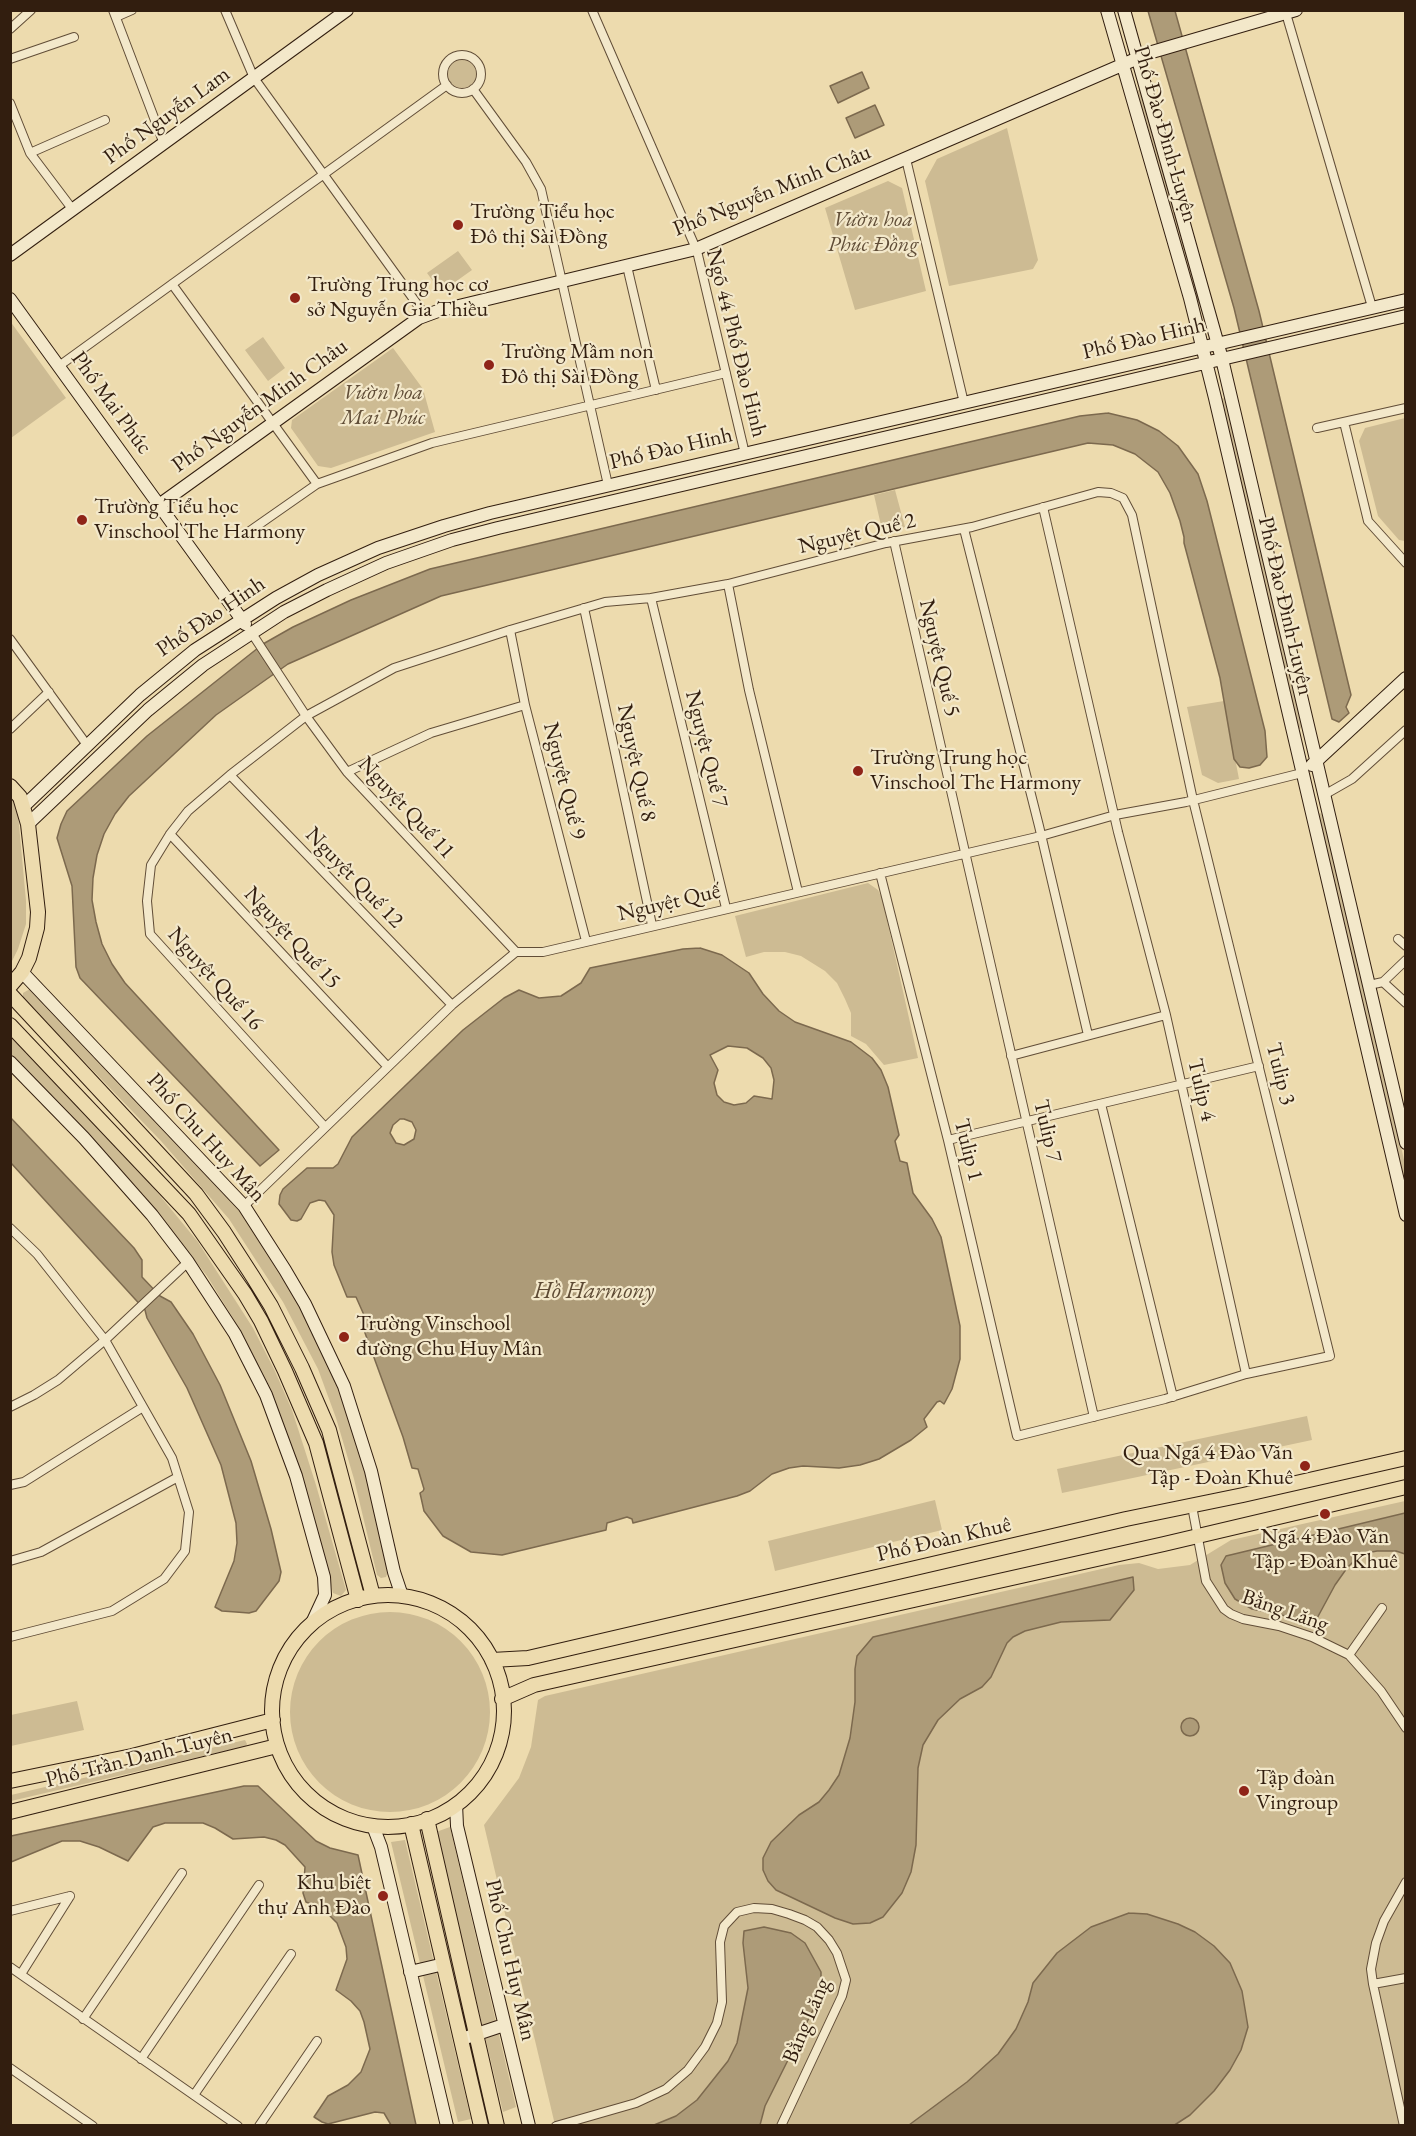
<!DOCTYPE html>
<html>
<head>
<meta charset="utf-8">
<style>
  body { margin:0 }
  #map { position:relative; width:1416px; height:2136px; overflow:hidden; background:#eddbae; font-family:"EB Garamond",serif }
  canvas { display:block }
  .frame { position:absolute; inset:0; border:12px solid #321e0f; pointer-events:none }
</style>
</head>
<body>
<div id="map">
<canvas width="1416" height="2136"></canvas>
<div class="frame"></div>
</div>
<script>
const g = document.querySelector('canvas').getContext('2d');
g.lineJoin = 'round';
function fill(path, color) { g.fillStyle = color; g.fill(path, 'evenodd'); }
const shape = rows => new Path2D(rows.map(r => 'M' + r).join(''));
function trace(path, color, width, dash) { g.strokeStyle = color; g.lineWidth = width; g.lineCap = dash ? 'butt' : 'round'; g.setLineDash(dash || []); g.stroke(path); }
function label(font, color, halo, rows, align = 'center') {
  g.font = font + ' "EB Garamond",serif'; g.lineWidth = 4.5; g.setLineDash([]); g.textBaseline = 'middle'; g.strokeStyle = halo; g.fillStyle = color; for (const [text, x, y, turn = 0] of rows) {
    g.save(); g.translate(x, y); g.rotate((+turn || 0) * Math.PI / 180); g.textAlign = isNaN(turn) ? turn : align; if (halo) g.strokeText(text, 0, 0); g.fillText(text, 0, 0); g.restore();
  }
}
const green = shape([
  '448 74a14 14 0 1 1 28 0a14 14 0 1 1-28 0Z',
  [1138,90,1141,90,1201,301,1199,303,1197,302,1136,92],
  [1007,128,1038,260,1033,269,949,286,925,181,937,159],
  [888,181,902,188,926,291,855,310,825,208],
  [458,251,472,270,441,292,427,273],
  [10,321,66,398,11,438,10,438],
  [263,337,285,368,268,381,245,350],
  [393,348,423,389,435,432,331,468,318,466,291,428,292,420],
  [1222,398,1226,399,1303,724,1300,729,1298,729,1220,400],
  [1405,418,1406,418,1405,541,1399,540,1378,516,1359,441,1365,428],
  [895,490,905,527,883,534,874,495],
  [1224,701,1239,779,1218,783,1202,775,1187,707],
  [11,795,15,801,18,814,26,901,26,924,18,949,11,963],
  [1320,813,1324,816,1405,1164,1405,1195,1318,814],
  [868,883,878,890,882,898,918,1058,884,1065,866,1044,851,1036,851,1013,845,999,837,983,825,971,801,956,785,952,764,952,746,957,735,916],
  [30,989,33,990,186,1150,239,1210,300,1307,339,1388,366,1476,388,1572,386,1577,381,1578,377,1575,354,1479,336,1418,318,1369,283,1302,229,1219,161,1141,23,998,23,993],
  [10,1035,134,1164,198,1242,253,1328,274,1369,292,1410,316,1485,346,1590,341,1596,333,1593,311,1505,271,1390,236,1323,207,1276,143,1194,81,1126,11,1054],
  [1307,1416,1312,1440,1062,1493,1057,1469],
  [935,1500,942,1530,775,1571,768,1541],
  [1405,1501,1405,2125,555,2125,484,1825,519,1778,531,1747,538,1700,545,1696,1119,1565,1139,1563,1158,1569,1190,1565,1231,1540],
  '290 1712a100 100 0 1 1 200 0a100 100 0 1 1-200 0Z',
  [77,1701,84,1730,11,1746,11,1715],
  [245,1740,247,1744,246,1746,11,1801,11,1795],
  [450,1827,516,2107,503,2112,436,1832],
  [405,1840,471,2119,458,2122,391,1842]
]);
const water = shape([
  [1148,11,1175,11,1259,311,1351,695,1346,707,1349,713,1339,722,1332,719,1234,308,1148,11],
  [862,72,869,88,838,103,830,86,862,72],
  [875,105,884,125,855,138,846,118,875,105],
  [1108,413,1137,420,1159,431,1178,446,1198,474,1207,501,1265,731,1267,757,1260,765,1249,768,1240,767,1234,759,1220,678,1184,543,1184,537,1180,521,1170,493,1158,472,1135,454,1113,445,1088,443,441,596,288,664,216,715,129,796,115,814,104,834,97,855,93,878,92,900,96,922,102,944,112,964,125,983,279,1150,260,1166,80,978,76,967,72,886,57,838,61,824,67,811,147,736,263,644,293,627,351,600,430,569,1080,416,1108,413],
  [700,948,722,955,749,973,763,994,779,1011,795,1022,851,1042,872,1058,881,1070,888,1087,899,1135,895,1141,900,1161,907,1163,913,1193,932,1219,941,1237,960,1326,960,1359,952,1389,944,1404,940,1401,937,1402,924,1419,927,1427,911,1440,879,1459,860,1465,839,1468,803,1466,789,1468,772,1474,750,1491,737,1496,633,1523,632,1519,627,1517,607,1523,606,1530,502,1555,471,1552,443,1536,424,1511,420,1493,423,1491,424,1489,418,1469,412,1468,403,1437,361,1322,365,1319,364,1315,356,1297,347,1297,334,1265,332,1252,334,1215,325,1201,319,1200,310,1203,301,1219,297,1221,291,1220,279,1204,280,1195,283,1189,307,1168,333,1168,338,1164,352,1137,463,1030,504,998,519,990,539,998,561,996,581,983,590,968,683,949,700,948],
  [728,1046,747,1048,763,1058,771,1068,774,1080,772,1099,754,1096,746,1103,734,1105,724,1102,717,1095,714,1083,718,1070,710,1055,728,1046],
  [400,1119,404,1119,412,1122,416,1130,414,1139,404,1145,396,1143,390,1133,393,1125,400,1119],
  [10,1117,134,1248,142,1260,142,1277,160,1296,171,1302,193,1334,220,1385,251,1461,271,1529,281,1572,279,1581,256,1611,249,1613,236,1612,222,1611,215,1607,234,1561,237,1543,236,1523,221,1465,187,1388,147,1318,145,1310,11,1163,10,1117],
  [1405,1513,1405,1554,1396,1551,1377,1551,1361,1554,1347,1568,1335,1585,1315,1622,1252,1609,1235,1599,1225,1583,1221,1565,1226,1556,1405,1513],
  [1133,1577,1134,1590,1110,1620,1061,1622,1025,1631,1013,1637,1007,1643,991,1677,982,1687,960,1699,938,1720,923,1745,918,1768,916,1845,911,1872,902,1893,883,1917,870,1923,853,1924,835,1918,776,1890,768,1881,763,1870,763,1858,771,1842,799,1815,819,1802,829,1790,839,1775,850,1738,855,1702,855,1669,857,1656,873,1637,1133,1577],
  '1181 1727a9 9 0 1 1 18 0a9 9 0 1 1-18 0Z',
  [244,1786,258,1786,316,1841,330,1848,358,1855,416,2125,391,2125,384,2113,375,2112,328,2124,322,2122,314,2117,328,2096,348,2085,361,2072,370,2049,364,2022,360,2011,351,2001,336,1990,347,1959,346,1947,337,1923,323,1909,306,1902,303,1893,305,1867,285,1845,276,1840,264,1837,233,1839,215,1828,203,1823,165,1823,153,1827,128,1861,99,1847,80,1841,62,1841,11,1862,11,1836,244,1786],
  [1129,1913,1147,1914,1178,1924,1195,1932,1214,1946,1230,1963,1242,1991,1248,2027,1241,2050,1230,2070,1214,2091,1190,2115,1173,2126,909,2125,967,2082,998,2054,1016,2029,1028,2002,1033,1983,1057,1953,1091,1927,1129,1913],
  [764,1927,791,1933,805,1943,821,1972,821,1991,816,2004,765,2106,760,2125,654,2125,676,2116,697,2100,728,2061,737,2043,748,1988,743,1943,744,1931,764,1927]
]);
const street = shape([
  [113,10,164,144],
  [225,10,254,78,425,315],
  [592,10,697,251,745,454],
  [1285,10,1372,307],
  [116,17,132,10],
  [10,29,31,10],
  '443 74a19 19 0 1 1 38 0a19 19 0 1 1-38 0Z',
  [10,59,74,37],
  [473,89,526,162,541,189,608,485],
  [10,103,30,153,73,210],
  [30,153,105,120],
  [906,159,964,403],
  [627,266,656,390],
  [172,284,317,484,244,535],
  [59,366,447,85],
  [1344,422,1368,521,1406,563],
  [1317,428,1406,408],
  [317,484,432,443,726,373],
  [1043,507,1118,832,1166,1015,1246,1374],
  [964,529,1039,826,1088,1035],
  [894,541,1094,1417],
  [728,584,749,690,798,892],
  [651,598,726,908],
  [584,608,652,925],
  [510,630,525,705,586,941],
  [251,632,306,716,347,772,516,952],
  [10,639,87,745],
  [10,729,49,692],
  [347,772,431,733,525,705],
  [230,775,452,1005],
  [1324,795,1352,779,1406,730],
  [170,834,387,1066],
  [1398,939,1406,946],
  [1383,982,1406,960],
  [1369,985,1383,982,1406,1003],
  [1011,1056,1166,1015],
  [1101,1104,1173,1397],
  [325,1127,150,934,147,901,151,865,170,834,188,811,230,775,306,716,394,668,510,630,605,602,651,598,728,584,886,543,972,527,1098,492,1111,493,1123,498,1132,515,1193,800,1330,1356,1246,1374,1165,1399,1017,1436,948,1140,880,873],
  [948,1140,1259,1066],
  [244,1206,452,1005,516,952,543,952,1041,836,1115,815,1186,802,1302,773],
  [10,1228,37,1254,105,1340,172,1458,189,1512,185,1551,164,1579,112,1611,10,1637],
  [10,1407,34,1395,58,1380,105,1340,188,1262],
  [10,1485,24,1482,143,1407],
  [1192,1506,1206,1581,1224,1609,1231,1614,1243,1619,1279,1626,1312,1637,1349,1655,1381,1691,1406,1728],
  [10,1561,41,1552,178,1477],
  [1349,1655,1382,1608],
  [10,1911,70,1896],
  [10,1967,238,2126],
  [21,1974,70,1896],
  [1373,1984,1406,1978],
  [83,2019,182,1873],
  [141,2059,259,1885],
  [10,2068,93,2126],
  [194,2095,291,1954],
  [259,2126,317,2041],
  [556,2126,636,2103,666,2089,688,2070,705,2047,717,2023,722,2002,720,1942,724,1926,737,1912,754,1908,772,1909,789,1914,805,1920,817,1927,829,1940,837,1953,846,1980,842,1996,781,2126],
  [1404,2126,1373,1984,1371,1969,1376,1943,1384,1921,1406,1882]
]);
const secondary = shape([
  [1107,10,1190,298,1215,398,1406,1215],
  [1124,10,1222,359,1406,1143],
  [10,255,347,10],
  [10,299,245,624],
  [159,505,419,318,438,311,696,249,1152,52,1296,10],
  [1312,765,1406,678],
  [24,806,140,695,195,650,276,598,318,575,378,548,444,526,490,513,1406,300],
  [28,824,148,710,203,665,284,612,327,590,386,563,452,540,498,528,1406,316],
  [22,972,244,1206,285,1270,305,1304,344,1386,371,1471,394,1572,402,1596],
  [10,1062,84,1138,152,1215,188,1262,235,1334,266,1395,296,1476,324,1577,325,1595,312,1623],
  [456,1804,457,1826,529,2126],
  [373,1826,381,1847,447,2126],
  [410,1972,444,1964],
  [468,2037,504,2025]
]);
const primary = shape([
  [10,786,20,797,28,824,38,912,37,928,29,958,22,972,10,986],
  [10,994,196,1194,224,1232,253,1277,271,1306,302,1368,329,1430,373,1596],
  [10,1025,189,1214,245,1294,261,1321,285,1371,316,1443,358,1600],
  '272 1711a116 116 0 1 1 232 0a116 116 0 1 1-232 0Z',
  [492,1660,528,1658,1126,1519,1243,1495,1406,1458],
  [502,1699,534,1685,1164,1544,1406,1487],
  [10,1781,132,1756,273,1720],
  [10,1812,277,1746],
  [427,1819,497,2126],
  [411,1824,481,2126]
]);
const markers = [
  [458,225,6,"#8f2418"],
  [295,298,6,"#8f2418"],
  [489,365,6,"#8f2418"],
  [82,520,6,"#8f2418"],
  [858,771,6,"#8f2418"],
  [344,1337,6,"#8f2418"],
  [1305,1466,6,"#8f2418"],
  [1325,1514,6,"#8f2418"],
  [1244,1791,6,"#8f2418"],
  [383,1896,6,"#8f2418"]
];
const streetNames = [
  ["Phố Nguyễn Lam",167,116,-36],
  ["Phố Đào Đình Luyện",1165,134,74],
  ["Phố Nguyễn Minh Châu",772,191,-22],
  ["Phố Đào Hinh",1144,339,-13],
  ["Ngõ 44 Phố Đào Hinh",736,343,76],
  ["Phố Mai Phúc",111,403,54],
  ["Phố Nguyễn Minh Châu",260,406,-36],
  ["Phố Đào Hinh",671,449,-13],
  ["Nguyệt Quế 2",857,534,-13],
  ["Phố Đào Đình Luyện",1285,606,77],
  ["Phố Đào Hinh",211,617,-34],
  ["Nguyệt Quế 5",939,658,77],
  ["Nguyệt Quế 7",706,749,76],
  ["Nguyệt Quế 8",636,763,78],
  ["Nguyệt Quế 9",564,781,76],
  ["Nguyệt Quế 11",406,808,47],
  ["Nguyệt Quế 12",354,878,46],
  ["Nguyệt Quế",669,903,-13],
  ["Nguyệt Quế 15",292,938,47],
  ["Nguyệt Quế 16",215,979,48],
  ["Tulip 3",1280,1074,76],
  ["Tulip 4",1201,1090,77],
  ["Tulip 7",1047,1131,77],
  ["Phố Chu Huy Mân",206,1138,48],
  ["Tulip 1",968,1150,76],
  ["Phố Đoàn Khuê",944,1540,-13],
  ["Bằng Lăng",1285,1611,19],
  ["Phố Trần Danh Tuyên",139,1758,-14],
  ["Phố Chu Huy Mân",510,1960,77],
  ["Bằng Lăng",807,2021,-67]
];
const poiNames = [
  ["Trường Tiểu học",470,212],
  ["Đô thị Sài Đồng",470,237],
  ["Trường Trung học cơ",307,285],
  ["sở Nguyễn Gia Thiều",307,310],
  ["Trường Mầm non",501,352],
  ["Đô thị Sài Đồng",501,377],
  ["Trường Tiểu học",94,507],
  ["Vinschool The Harmony",94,532],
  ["Trường Trung học",870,758],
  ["Vinschool The Harmony",870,783],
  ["Trường Vinschool",356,1324],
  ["đường Chu Huy Mân",356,1349],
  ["Qua Ngã 4 Đào Văn",1293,1453,"right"],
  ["Tập - Đoàn Khuê",1293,1478,"right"],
  ["Ngã 4 Đào Văn",1325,1537,"center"],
  ["Tập - Đoàn Khuê",1325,1562,"center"],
  ["Tập đoàn",1256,1778],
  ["Vingroup",1256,1803],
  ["Khu biệt",371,1883,"right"],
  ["thự Anh Đào",371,1908,"right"]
];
const parkNames = [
  ["Vườn hoa",873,220],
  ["Phúc Đồng",873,245],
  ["Vườn hoa",383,393],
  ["Mai Phúc",383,418]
];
const waterNames = [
  ["Hồ Harmony",594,1291]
];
fill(green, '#cdbb93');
fill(water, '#ad9b78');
trace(water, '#7c694e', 1.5);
trace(street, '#614d37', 10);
trace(secondary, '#321e0f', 14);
trace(primary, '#321e0f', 16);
trace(street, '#f3e8ca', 8);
trace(secondary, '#f3e8ca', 12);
trace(primary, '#eddbae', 14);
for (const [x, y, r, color] of markers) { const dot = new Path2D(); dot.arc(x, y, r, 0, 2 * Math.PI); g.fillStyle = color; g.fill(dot); trace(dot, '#f3e8ca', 2); }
label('22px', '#321e0f', '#f3e8ca', streetNames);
label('22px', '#321e0f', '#f3e8ca', poiNames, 'left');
label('italic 22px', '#604d37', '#f3e8ca', parkNames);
label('italic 24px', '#5d4a34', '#f3e8ca', waterNames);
</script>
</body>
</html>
